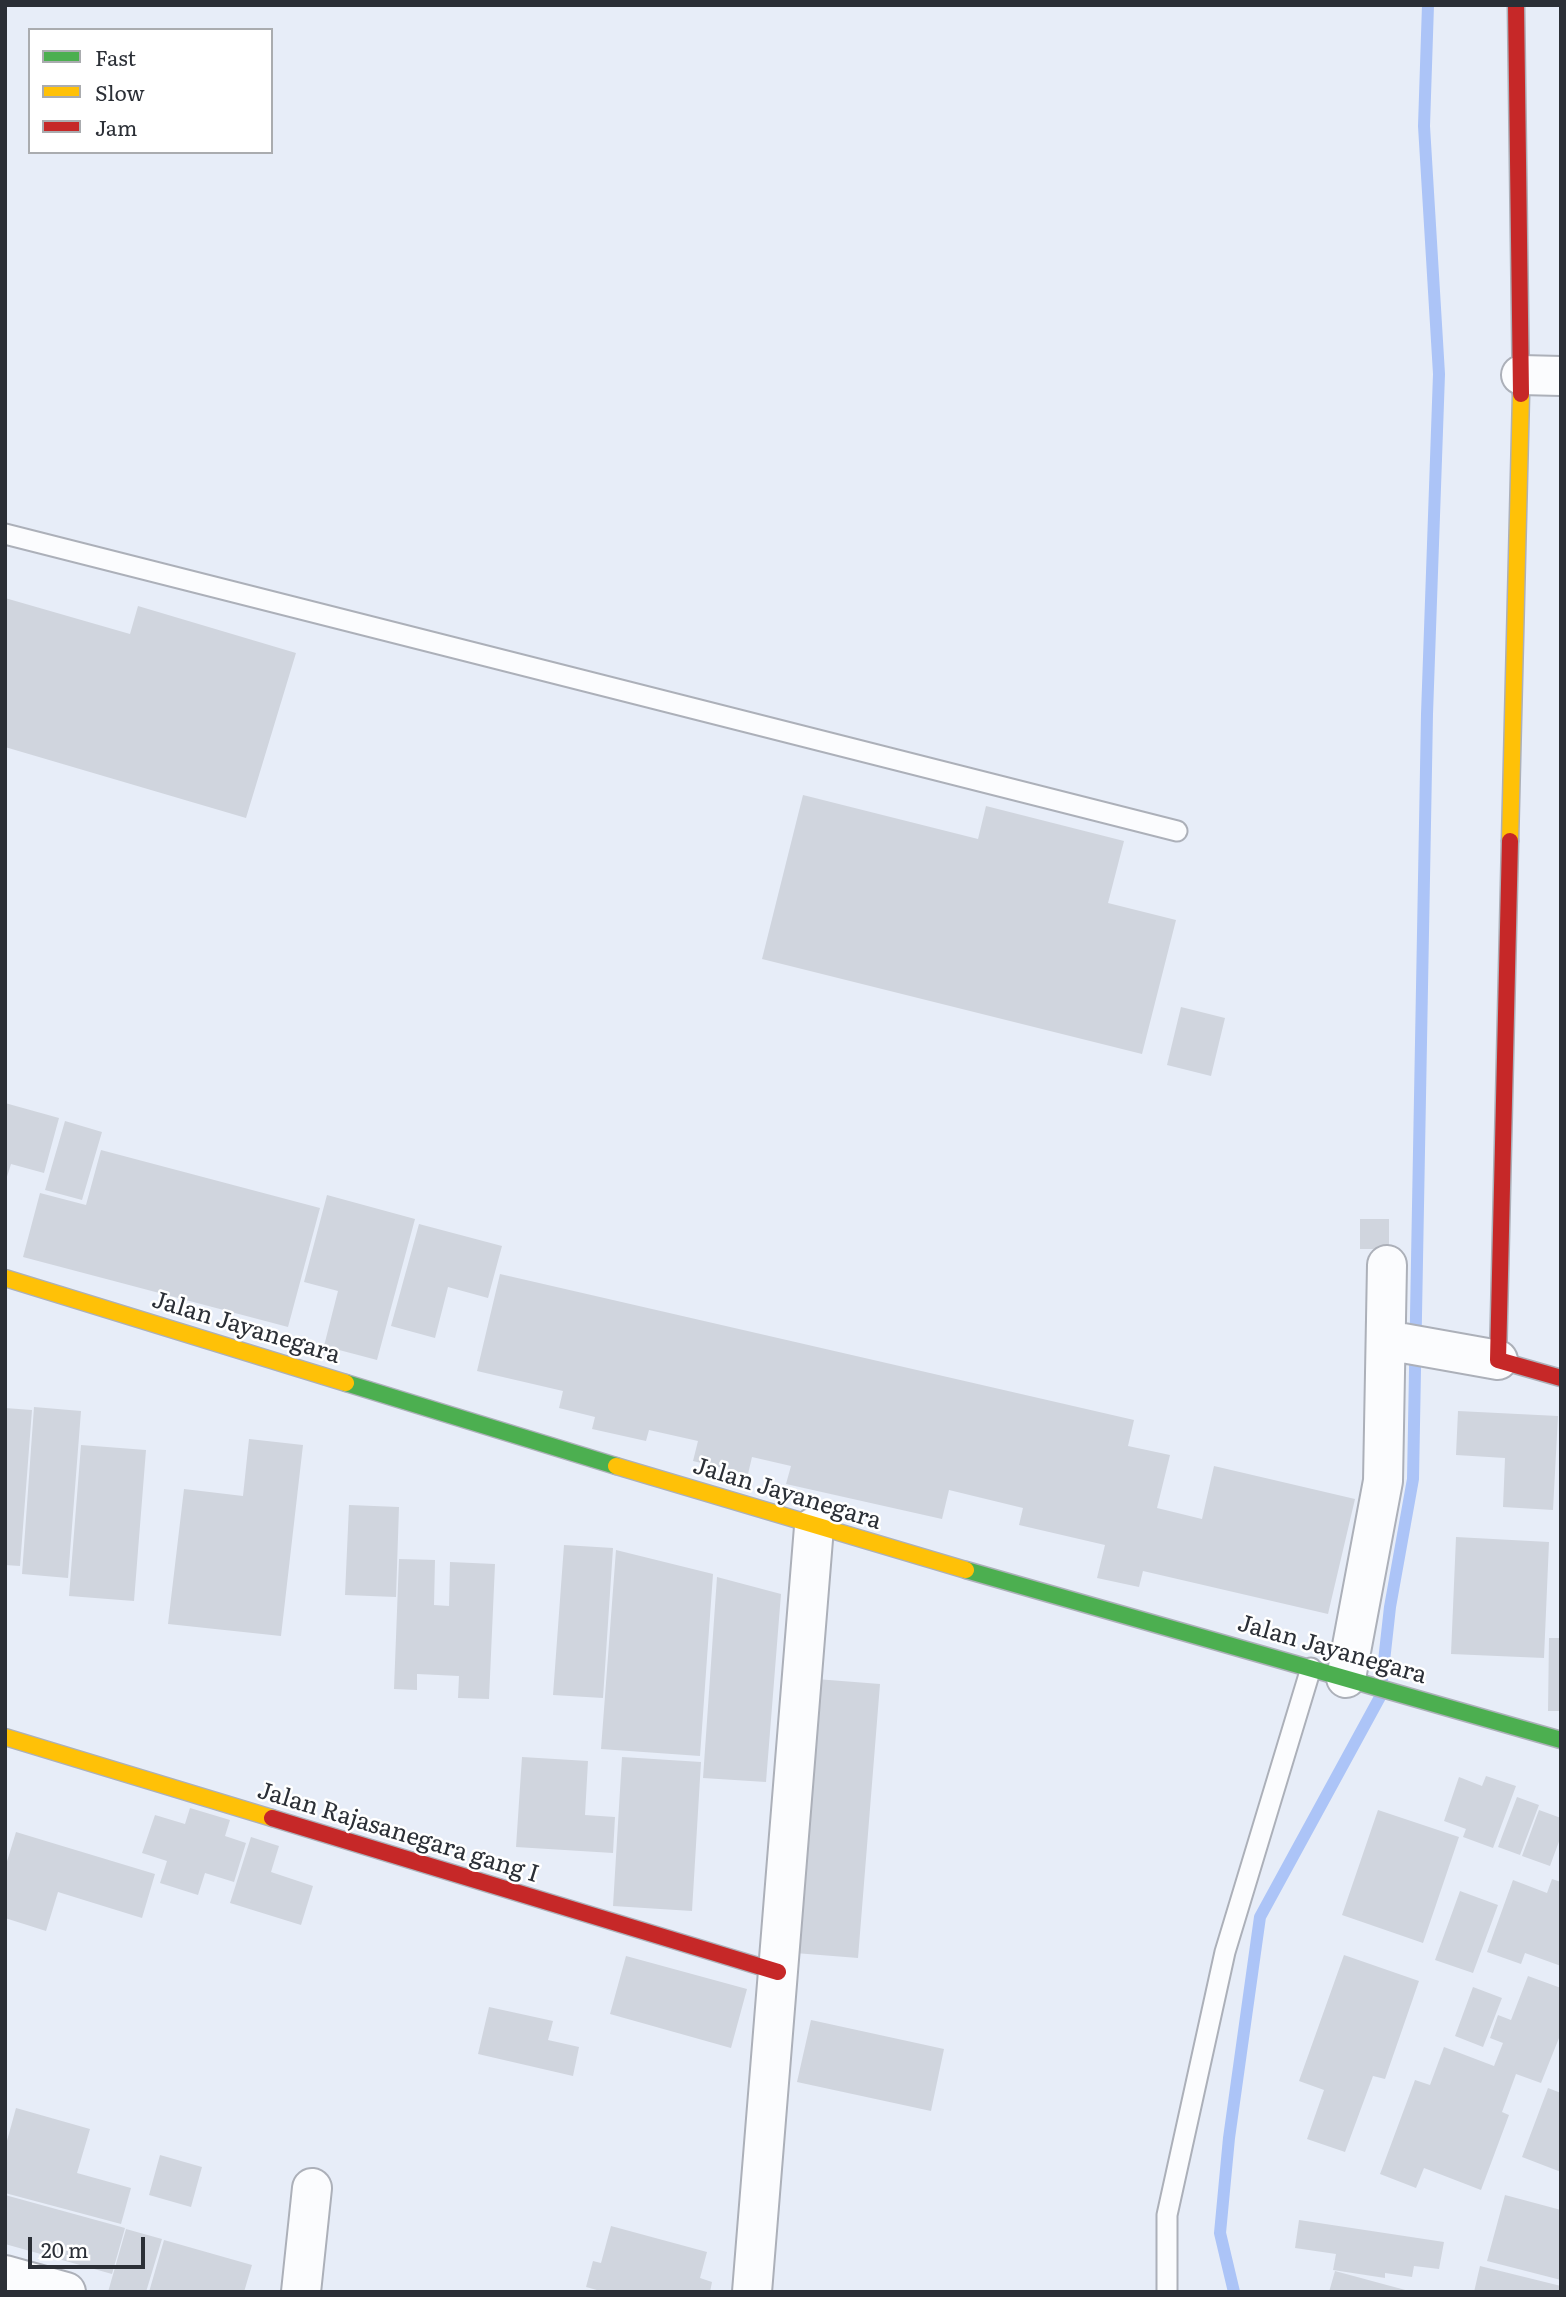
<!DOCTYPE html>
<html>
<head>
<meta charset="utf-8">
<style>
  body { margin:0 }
  #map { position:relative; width:1566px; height:2297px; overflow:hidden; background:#e7edf8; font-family:Literata,serif }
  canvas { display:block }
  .frame { position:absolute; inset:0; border:7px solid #2b2f36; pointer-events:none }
  .legend { position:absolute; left:28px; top:28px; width:245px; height:126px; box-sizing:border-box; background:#fff; border:2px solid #aaacaf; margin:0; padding:9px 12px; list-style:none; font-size:21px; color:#2b2f36 }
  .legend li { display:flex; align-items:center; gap:14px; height:35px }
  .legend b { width:35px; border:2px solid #aaacaf }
  .scale { position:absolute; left:28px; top:2237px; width:117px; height:32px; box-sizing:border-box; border:4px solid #2b2f36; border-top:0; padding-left:9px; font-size:21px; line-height:24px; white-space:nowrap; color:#2b2f36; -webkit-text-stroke:5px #fff; paint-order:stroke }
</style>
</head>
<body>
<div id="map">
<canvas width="1566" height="2297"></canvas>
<div class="frame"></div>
<ul class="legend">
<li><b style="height:9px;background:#4caf50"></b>Fast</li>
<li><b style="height:9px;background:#ffc107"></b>Slow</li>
<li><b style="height:9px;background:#c62828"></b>Jam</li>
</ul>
<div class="scale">20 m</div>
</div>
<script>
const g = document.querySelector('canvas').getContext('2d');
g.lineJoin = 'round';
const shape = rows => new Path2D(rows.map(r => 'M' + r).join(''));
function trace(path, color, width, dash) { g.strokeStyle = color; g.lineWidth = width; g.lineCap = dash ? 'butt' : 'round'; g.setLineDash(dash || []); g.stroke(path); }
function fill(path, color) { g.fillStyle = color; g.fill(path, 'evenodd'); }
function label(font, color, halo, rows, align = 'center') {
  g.font = font + ' Literata,serif'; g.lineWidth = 5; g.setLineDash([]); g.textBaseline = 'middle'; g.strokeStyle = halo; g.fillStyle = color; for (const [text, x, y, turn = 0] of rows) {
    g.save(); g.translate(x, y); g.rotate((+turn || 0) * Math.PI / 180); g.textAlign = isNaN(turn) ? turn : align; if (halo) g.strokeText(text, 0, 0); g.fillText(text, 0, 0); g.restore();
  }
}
const stream = shape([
  [1234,2292,1220,2233,1229,2138,1260,1917,1380,1697,1390,1607,1413,1479,1427,714,1439,374,1424,126,1428,5]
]);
const building = shape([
  [5,598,130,634,138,606,296,653,246,818,5,747],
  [803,795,978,839,986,806,1124,841,1108,903,1176,920,1142,1054,762,959],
  [1181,1007,1225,1018,1211,1076,1167,1065],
  [5,1103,59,1118,44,1173,11,1164,5,1183],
  [65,1121,102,1132,82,1200,45,1190],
  [101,1150,320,1208,288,1327,23,1257,40,1193,86,1205],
  [327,1195,415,1219,377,1360,324,1346,338,1291,304,1282],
  [1360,1219,1389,1219,1389,1249,1360,1249],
  [419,1224,502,1246,488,1298,448,1287,435,1338,391,1326],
  [500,1274,1134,1420,1128,1446,1170,1455,1157,1508,1202,1519,1214,1466,1355,1499,1328,1614,1143,1571,1139,1587,1097,1578,1105,1545,1019,1525,1023,1508,949,1490,942,1519,786,1484,791,1466,752,1457,748,1474,693,1461,698,1441,649,1430,646,1441,592,1429,595,1417,559,1408,563,1391,477,1371],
  [34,1407,81,1411,68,1578,22,1574],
  [5,1408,32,1410,20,1566,5,1565],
  [1458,1411,1558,1416,1553,1510,1503,1507,1505,1458,1456,1455],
  [249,1439,303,1445,281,1636,168,1624,184,1489,243,1496],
  [81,1445,146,1450,134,1601,69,1596],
  [349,1505,399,1507,396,1597,345,1595],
  [1456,1537,1549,1542,1544,1658,1451,1654],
  [564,1545,613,1548,603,1698,553,1695],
  [616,1550,713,1574,700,1756,601,1749],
  [399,1559,435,1560,434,1605,449,1606,450,1562,495,1564,489,1699,458,1698,459,1676,417,1674,417,1690,394,1689],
  [717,1577,781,1594,766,1782,703,1778],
  [1549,1638,1561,1638,1561,1711,1548,1711],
  [816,1679,880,1684,858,1958,795,1953],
  [522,1757,588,1761,585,1815,615,1817,613,1853,516,1847],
  [622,1757,701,1762,692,1911,613,1906],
  [1486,1776,1516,1786,1493,1848,1463,1837,1466,1829,1444,1821,1459,1777,1482,1786],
  [1517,1797,1539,1805,1520,1855,1498,1847],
  [190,1808,230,1820,225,1836,246,1843,234,1882,205,1873,198,1895,160,1883,167,1861,142,1853,155,1815,185,1824],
  [1378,1810,1459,1837,1423,1943,1342,1915],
  [1539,1810,1561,1818,1561,1836,1550,1866,1522,1856],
  [16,1832,155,1874,142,1918,58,1892,46,1931,5,1918,5,1868],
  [251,1837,279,1846,271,1872,313,1886,301,1925,230,1903],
  [1552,1879,1561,1882,1561,1966,1525,1953,1521,1964,1487,1952,1513,1880,1547,1893],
  [1460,1891,1498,1905,1473,1973,1435,1960],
  [1344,1955,1419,1981,1385,2079,1373,2076,1345,2152,1307,2139,1324,2090,1299,2081],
  [626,1956,747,1989,731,2048,610,2014],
  [1528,1976,1561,1988,1561,2033,1541,2083,1516,2074,1502,2112,1509,2115,1481,2190,1424,2168,1416,2188,1380,2174,1415,2080,1430,2085,1444,2047,1494,2066,1503,2043,1490,2038,1498,2015,1511,2020],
  [1473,1987,1502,1998,1483,2047,1455,2036],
  [489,2007,553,2021,548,2040,579,2047,573,2076,478,2054],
  [811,2020,944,2049,931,2111,797,2082],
  [1548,2088,1561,2093,1561,2172,1522,2157],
  [16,2108,90,2129,77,2173,131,2188,121,2224,5,2193,5,2148],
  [160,2155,202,2167,191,2207,149,2195],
  [5,2195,125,2228,112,2274,5,2244],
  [1505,2195,1561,2210,1561,2280,1487,2261],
  [1299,2220,1444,2242,1439,2269,1414,2266,1412,2277,1385,2273,1385,2278,1333,2270,1336,2254,1295,2248],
  [611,2226,707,2252,700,2278,712,2282,710,2292,604,2292,586,2287,593,2261,601,2263],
  [126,2229,162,2239,146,2292,108,2292],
  [164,2240,252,2265,244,2292,149,2292],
  [1480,2266,1561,2286,1561,2292,1474,2292],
  [1335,2271,1409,2291,1409,2292,1329,2292]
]);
const lane = shape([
  [5,534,1177,831],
  [1167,2292,1167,2215,1225,1952,1311,1668]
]);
const street = shape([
  [1521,375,1561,376],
  [1386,1340,1498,1360],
  [1346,1678,1383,1481,1387,1265],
  [5,2275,66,2292],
  [301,2292,312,2188],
  [752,2292,814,1527]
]);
const fast = shape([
  [346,1383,616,1466],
  [966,1570,1561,1740]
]);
const slow = shape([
  [1510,841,1521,394],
  [5,1278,346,1383],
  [616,1466,966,1570],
  [5,1737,272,1818]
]);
const jam = shape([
  [1516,5,1521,394],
  [1510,841,1498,1360,1561,1378],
  [272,1818,778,1972]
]);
const streetNames = [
  ["Jalan Jayanegara",246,1328,17],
  ["Jalan Jayanegara",787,1494,17],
  ["Jalan Jayanegara",1332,1650,16],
  ["Jalan Rajasanegara gang I",398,1833,17]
];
trace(stream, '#acc4f7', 12);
fill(building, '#d0d5de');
trace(lane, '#acb0b9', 23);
trace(street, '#acb0b9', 42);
trace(fast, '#acb0b9', 19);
trace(slow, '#acb0b9', 19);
trace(jam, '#acb0b9', 19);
trace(lane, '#fbfcfe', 19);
trace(street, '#fbfcfe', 38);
trace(fast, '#4caf50', 16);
trace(slow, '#ffc107', 16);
trace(jam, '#c62828', 16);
label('24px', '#2b2f36', '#fff', streetNames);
</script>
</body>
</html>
